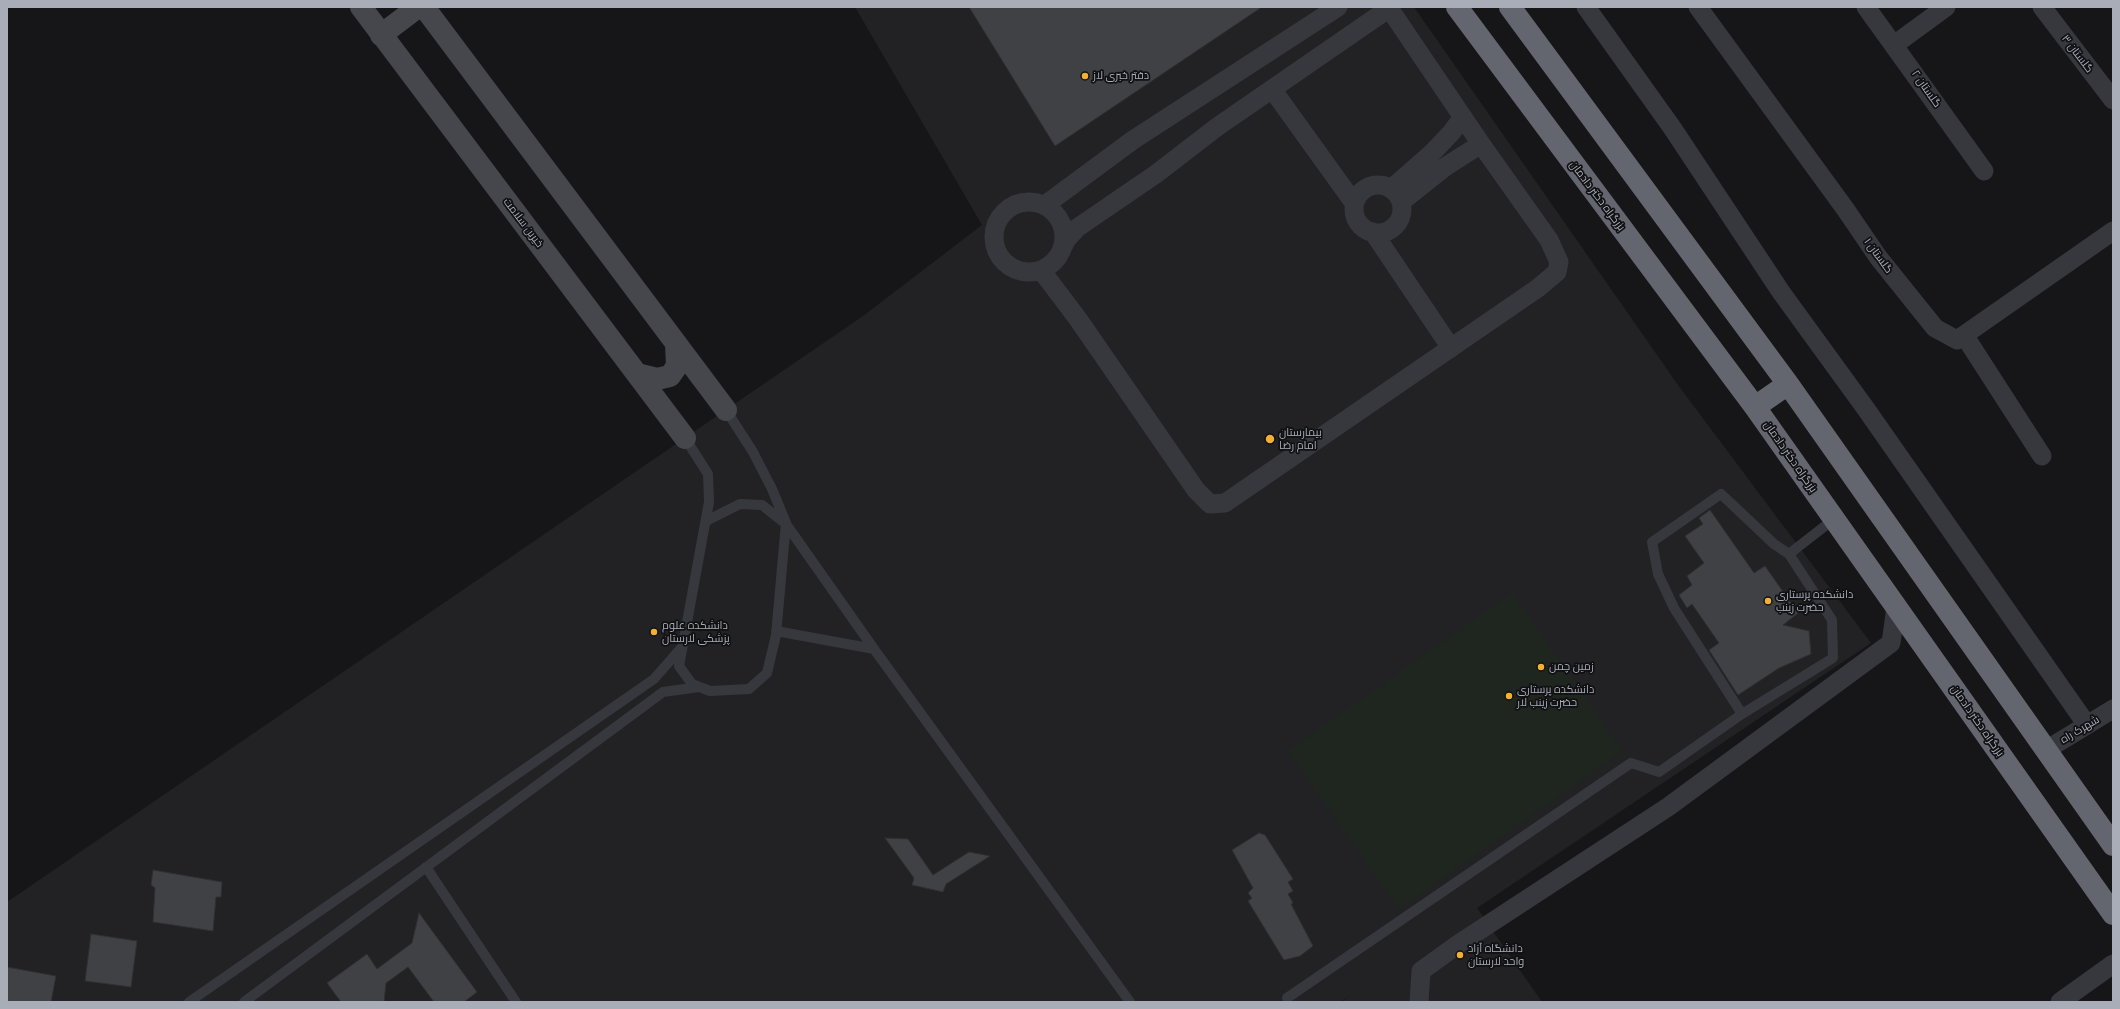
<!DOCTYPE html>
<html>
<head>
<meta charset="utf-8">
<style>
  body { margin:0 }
  #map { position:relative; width:2120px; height:1009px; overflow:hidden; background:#161618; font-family:"Archivo Narrow",sans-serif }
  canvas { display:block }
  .frame { position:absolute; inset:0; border:8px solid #a8adb8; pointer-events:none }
</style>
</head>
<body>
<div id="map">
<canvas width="2120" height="1009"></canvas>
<div class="frame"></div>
</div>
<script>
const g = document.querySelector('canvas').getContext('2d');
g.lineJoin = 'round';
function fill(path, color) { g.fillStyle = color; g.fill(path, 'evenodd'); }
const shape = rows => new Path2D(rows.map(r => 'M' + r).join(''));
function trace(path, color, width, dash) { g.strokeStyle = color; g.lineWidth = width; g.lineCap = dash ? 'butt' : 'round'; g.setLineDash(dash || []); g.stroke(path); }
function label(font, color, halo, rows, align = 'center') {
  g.font = font + ' "Archivo Narrow",Cairo,sans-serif'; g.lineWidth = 3.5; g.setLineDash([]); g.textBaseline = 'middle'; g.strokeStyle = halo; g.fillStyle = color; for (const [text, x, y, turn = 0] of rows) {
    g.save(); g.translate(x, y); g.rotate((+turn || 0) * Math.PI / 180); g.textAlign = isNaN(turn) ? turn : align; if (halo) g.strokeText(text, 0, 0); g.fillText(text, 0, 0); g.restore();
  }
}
const built = shape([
  [855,7,969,7,1055,145,1262,7,1414,7,1678,385,1871,643,1477,908,1542,1002,1342,1002,1351,995,1341,1002,7,1002,7,902,863,316,982,225]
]);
const green = shape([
  [1512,593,1623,751,1399,909,1288,751]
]);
const building = shape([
  [969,7,1262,7,1055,146,969,7],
  [1710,510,1754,573,1765,566,1798,613,1783,625,1809,631,1811,654,1779,668,1738,695,1709,650,1719,643,1692,604,1687,608,1679,595,1692,585,1687,576,1704,563,1685,536,1703,524,1699,518,1710,510],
  [1259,833,1265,835,1293,879,1288,882,1293,891,1288,894,1293,903,1291,904,1313,946,1300,956,1284,960,1248,901,1252,898,1248,893,1253,888,1232,850,1259,833],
  [885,838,908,839,933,875,969,852,990,856,946,884,943,892,912,885,914,878,885,838],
  [153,870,222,882,221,897,216,897,213,931,153,922,155,888,151,885,153,870],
  [419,913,477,992,464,1002,434,1002,408,967,386,983,384,1002,341,1002,327,983,367,954,377,969,412,943,419,913],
  [91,934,137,941,131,987,85,981,91,934],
  [7,967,56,976,51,1002,7,1002,7,967]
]);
const lane = shape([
  [685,438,708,474,709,502,679,666,692,684,710,691,749,689,767,673,776,635,786,523,772,489,753,452,726,410],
  [706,521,740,504,762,505,786,524,874,649,776,631],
  [874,649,1130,1002],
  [1742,714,1674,608,1658,574,1652,542,1721,494,1774,544,1789,554,1834,519],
  [426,867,516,1002],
  [1287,998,1631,763,1659,772,1742,714,1833,658,1832,620,1789,554],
  [189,1002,654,679,682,647],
  [244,1002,663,692,699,687]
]);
const street = shape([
  [1586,7,1673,129,1781,292,1866,409,2087,725],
  [1698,7,1846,210,1878,257,1935,328,1957,340,2113,231],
  [1866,7,1984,171],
  [2042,7,2113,100],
  [1894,45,1946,7],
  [1272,89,1354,203],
  '1354 209a24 24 0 1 1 48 0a24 24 0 1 1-48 0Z',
  [1391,189,1431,154,1451,133,1463,117],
  '994 237a35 35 0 1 1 70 0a35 35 0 1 1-70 0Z',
  [1401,202,1445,167,1481,144],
  [1045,205,1133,140,1338,7],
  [1373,232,1451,348],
  [1064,245,1066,240,1077,228,1156,174,1217,127,1391,7],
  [1041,270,1078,319,1196,490,1210,504,1225,503,1538,288,1557,272,1559,262,1549,240,1481,144,1389,8],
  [1964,335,2042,456],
  [2046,750,2113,709],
  [1419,1002,1421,971,1457,945,1668,807,1891,643,1896,607],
  [2060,1002,2113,964]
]);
const secondary = shape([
  [361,7,685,438],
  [424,7,726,410],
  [381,35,418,7],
  [637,374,657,379,670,376,677,366,676,344]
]);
const highway = shape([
  [1457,7,1755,407,2113,914],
  [1510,7,1788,384,2113,845],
  [1755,407,1788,384]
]);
const markers = [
  [1085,76,4,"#f2b134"],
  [1270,439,5,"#f2b134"],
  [1768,601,4,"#f2b134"],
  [654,632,4,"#f2b134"],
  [1541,667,4,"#f2b134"],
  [1509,696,4,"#f2b134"],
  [1460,955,4,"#f2b134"]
];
const streetNames = [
  ["گلستان ۳",2077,54,53],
  ["گلستان ۲",1926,89,55],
  ["بزرگراه دکتر دادمان",1597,196,53],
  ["خیرین سلامت",523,223,53],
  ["گلستان ۱",1878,256,54],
  ["بزرگراه دکتر دادمان",1790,457,55],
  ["بزرگراه دکتر دادمان",1977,721,55],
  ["شهرک راه",2080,730,-31]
];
const poiNames = [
  ["دفتر خبری لاز",1093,76],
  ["بیمارستان",1279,433],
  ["امام رضا",1279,446],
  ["دانشکده پرستاری",1776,595],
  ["حضرت زینب",1776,608],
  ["دانشکده علوم",662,626],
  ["پزشکی لارستان",662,639],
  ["زمین چمن",1549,667],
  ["دانشکده پرستاری",1517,690],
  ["حضرت زینب لار",1517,703],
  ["دانشگاه آزاد",1468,949],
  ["واحد لارستان",1468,962]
];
fill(built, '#222225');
fill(green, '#1e261f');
fill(building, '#404145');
trace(building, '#303034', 1);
trace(lane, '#37383d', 10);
trace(street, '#37383d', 19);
trace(secondary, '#45474d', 22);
trace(highway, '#63666e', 22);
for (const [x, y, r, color] of markers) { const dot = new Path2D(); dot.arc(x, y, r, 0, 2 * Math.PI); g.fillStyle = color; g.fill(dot); trace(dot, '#111113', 1.5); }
label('11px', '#a8adb8', '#111113', streetNames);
label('11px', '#a8adb8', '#111113', poiNames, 'left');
</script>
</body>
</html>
